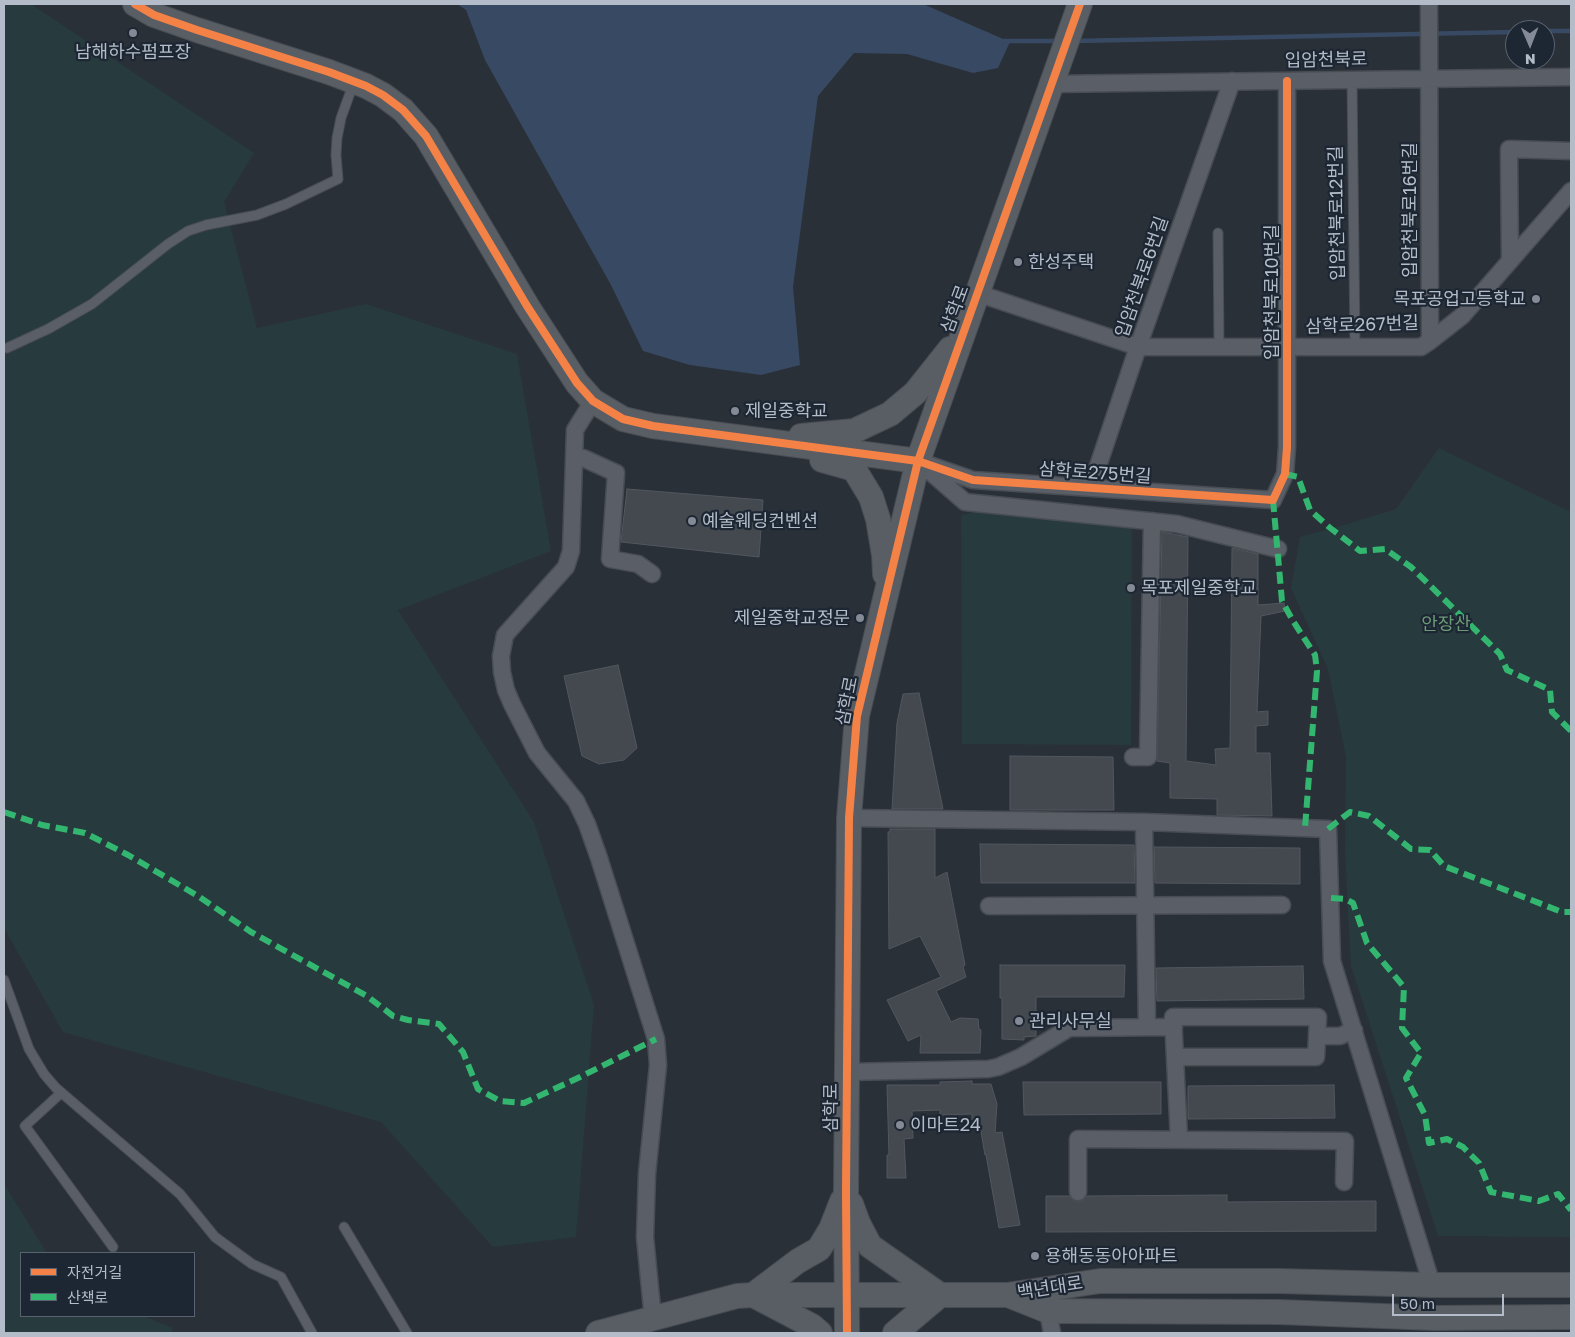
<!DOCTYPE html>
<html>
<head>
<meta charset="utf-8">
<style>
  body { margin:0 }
  #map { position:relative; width:1575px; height:1337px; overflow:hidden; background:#2a3038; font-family:"Golos Text","Noto Sans KR",sans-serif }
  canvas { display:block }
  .frame { position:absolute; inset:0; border:5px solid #b4bcc9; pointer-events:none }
  .legend { position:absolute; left:20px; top:1252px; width:175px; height:65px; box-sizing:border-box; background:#1d2633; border:1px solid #59626f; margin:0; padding:6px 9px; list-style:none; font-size:15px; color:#b4bcc9 }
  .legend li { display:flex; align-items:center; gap:10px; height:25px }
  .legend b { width:25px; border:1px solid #59626f }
  .north { position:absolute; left:1505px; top:20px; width:50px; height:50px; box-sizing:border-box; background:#1d2633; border:1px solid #59626f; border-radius:50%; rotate:179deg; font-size:14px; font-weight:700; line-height:20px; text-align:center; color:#b4bcc9 }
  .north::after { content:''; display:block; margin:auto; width:18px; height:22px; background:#848b96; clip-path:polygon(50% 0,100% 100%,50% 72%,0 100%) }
  .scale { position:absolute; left:1392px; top:1294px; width:112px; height:22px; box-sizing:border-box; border:2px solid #b4bcc9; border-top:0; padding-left:6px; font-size:15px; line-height:18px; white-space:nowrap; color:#b4bcc9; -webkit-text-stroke:4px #1d2633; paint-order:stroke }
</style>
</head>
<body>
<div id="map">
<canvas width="1575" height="1337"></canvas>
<div class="frame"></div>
<ul class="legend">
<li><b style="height:6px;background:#f48246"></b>자전거길</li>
<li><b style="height:6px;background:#33b770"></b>산책로</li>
</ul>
<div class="north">N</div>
<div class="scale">50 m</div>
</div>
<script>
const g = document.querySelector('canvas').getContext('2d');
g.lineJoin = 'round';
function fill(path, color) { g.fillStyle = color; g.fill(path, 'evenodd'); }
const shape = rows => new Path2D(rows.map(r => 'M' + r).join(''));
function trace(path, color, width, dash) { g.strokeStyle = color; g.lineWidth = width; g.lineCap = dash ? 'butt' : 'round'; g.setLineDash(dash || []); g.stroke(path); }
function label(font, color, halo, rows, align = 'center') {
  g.font = font + ' "Golos Text","Noto Sans KR",sans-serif'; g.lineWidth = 4.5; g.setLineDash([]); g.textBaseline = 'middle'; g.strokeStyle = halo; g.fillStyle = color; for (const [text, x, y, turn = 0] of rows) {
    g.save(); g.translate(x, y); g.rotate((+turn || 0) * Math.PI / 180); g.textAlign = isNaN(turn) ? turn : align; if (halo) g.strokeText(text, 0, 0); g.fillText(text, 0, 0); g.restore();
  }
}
const green = shape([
  [4,4,31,4,254,153,224,202,257,328,366,304,517,354,551,551,398,610,534,822,594,1005,576,1237,493,1247,381,1122,63,1032,4,928],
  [1439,448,1571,512,1571,1237,1438,1236,1351,966,1345,853,1346,757,1328,669,1291,588,1300,537,1337,527,1396,509],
  [976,512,1132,527,1131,745,962,744,961,515],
  [4,1184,47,1253,21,1253,21,1316,143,1316,173,1328,171,1333,4,1333]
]);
const water = shape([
  [457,4,923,4,1010,42,998,68,973,73,907,54,854,53,818,96,793,287,800,365,761,375,690,365,643,351,611,285,485,60,466,10]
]);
const stream = shape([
  [1545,31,1571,31],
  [1004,41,1059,41],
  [1074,41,1515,32]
]);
const building = shape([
  [627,489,763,500,759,557,621,542,627,489],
  [1162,532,1188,537,1186,761,1216,765,1215,749,1230,748,1232,548,1258,554,1258,605,1284,603,1285,611,1261,616,1257,712,1268,711,1268,725,1256,726,1256,753,1270,753,1272,816,1217,815,1217,799,1170,798,1170,763,1157,761,1162,532],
  [618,665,637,748,624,760,599,764,582,756,564,676,618,665],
  [919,693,943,809,892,809,897,723,903,694,919,693],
  [1010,756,1113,757,1114,810,1010,810,1010,756],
  [890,829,935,829,935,878,947,872,965,965,963,967,966,977,936,991,951,1022,960,1018,978,1019,979,1029,981,1030,980,1053,920,1053,921,1035,908,1041,887,1000,941,977,920,936,889,949,888,832,890,832,890,829],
  [980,844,1134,845,1135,883,981,883,980,844],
  [1154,847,1300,848,1300,884,1155,883,1154,847],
  [1000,965,1125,965,1124,997,1036,997,1036,1036,1024,1037,1024,1040,1002,1039,1002,998,1000,998,1000,965],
  [1303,966,1304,999,1157,1001,1156,968,1303,966],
  [972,1081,972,1084,991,1084,997,1104,995,1133,1002,1132,1020,1225,999,1228,986,1155,985,1155,979,1120,972,1120,972,1114,940,1115,940,1110,912,1111,913,1138,904,1139,906,1178,887,1178,887,1155,889,1155,887,1085,940,1085,940,1082,972,1081],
  [1023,1082,1161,1082,1161,1114,1024,1115,1023,1082],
  [1334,1085,1335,1118,1188,1119,1188,1086,1334,1085],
  [1227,1195,1227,1202,1376,1201,1376,1231,1046,1232,1046,1196,1069,1196,1073,1200,1078,1202,1083,1200,1087,1196,1227,1195]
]);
const lane = shape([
  [1352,80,1355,347],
  [1218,233,1219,347],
  [7,348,48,329,92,304,168,244,188,231,206,225,257,215,286,204,338,179,336,155,337,138,341,118,354,82],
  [4,980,29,1049,44,1074,56,1088,180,1194,215,1237,252,1264,281,1277,312,1333],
  [61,1093,25,1126,113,1247],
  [344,1227,407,1333]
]);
const street = shape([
  [1429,4,1430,341],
  [1051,84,1571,77],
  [1510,261,1509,149,1571,151],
  [977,293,1138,347,1421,347,1430,341,1462,316,1571,191],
  [593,401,575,430,571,551,566,567,505,635,501,656,502,672,506,690,512,704,537,753,576,801,587,824,599,858,656,1039,658,1065,647,1174,645,1237,653,1319],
  [574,459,583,458,616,473,610,559,638,564,652,574],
  [918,461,973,480,1273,500,1285,474,1287,447,1287,81],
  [925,467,965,502,1177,524,1278,549],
  [1091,487,1138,347,1232,81],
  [1133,757,1148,757,1152,521],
  [849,818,1144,822,1328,829,1332,961,1432,1285],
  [1144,822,1147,1026],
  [989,906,1282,905],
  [1317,1036,1340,1036,1354,1030],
  [1175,1057,1316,1057,1318,1017,1173,1017,1179,1139],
  [847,1072,988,1069,998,1067,1021,1057,1069,1028,1174,1027],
  [1078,1192,1078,1139,1345,1141,1344,1182],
  [1048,1311,1052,1333]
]);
const secondary = shape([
  [135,4,154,15,197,30,329,72,366,86,383,95,403,110,426,136,527,306,577,383,593,401,623,419,653,426,918,461],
  [801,436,854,431,890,414,915,393,950,349],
  [822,460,854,469,871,497,878,519,884,555,885,574],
  [851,1204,858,1223,870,1246,940,1295,895,1333],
  [1008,1295,1048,1311,1279,1312,1434,1318,1571,1317],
  [598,1333,737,1296,753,1295,1007,1295,1100,1281,1278,1281,1432,1285,1571,1285],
  [820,1333,812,1326,753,1295,798,1261,819,1249,831,1229,842,1201],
  [847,1333,846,1191,849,818,857,716,918,461,1080,4]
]);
const quiet = shape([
  [1285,474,1298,477,1310,510,1329,527,1360,551,1385,549,1411,567,1500,654,1507,670,1550,690,1552,712,1571,731],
  [1273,500,1282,601,1293,621,1315,655,1317,671,1305,828],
  [4,812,42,825,85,833,128,855,198,896,251,932,367,996,393,1016,408,1020,439,1024,463,1052,478,1089,500,1101,524,1103,580,1077,656,1039],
  [1328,829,1350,812,1369,816,1411,849,1430,850,1444,866,1562,912,1571,912],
  [1331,898,1345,899,1353,903,1367,943,1404,987,1402,1028,1421,1053,1406,1078,1425,1115,1429,1143,1447,1139,1463,1147,1479,1163,1491,1192,1539,1201,1558,1194,1571,1210]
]);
const cycleway = shape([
  [135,4,154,15,197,30,329,72,366,86,383,95,403,110,426,136,527,306,577,383,593,401,623,419,653,426,918,461,973,480,1273,500,1285,474,1287,447,1287,81],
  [847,1333,846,1191,849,818,857,716,918,461,1080,4]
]);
const markers = [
  [133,33,5,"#848b96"],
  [1018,262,5,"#848b96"],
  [1536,299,5,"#848b96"],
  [735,411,5,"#848b96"],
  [692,521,5,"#848b96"],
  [1131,588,5,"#848b96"],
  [860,618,5,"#848b96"],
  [1019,1021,5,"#848b96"],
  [900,1125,5,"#848b96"],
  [1035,1256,5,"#848b96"]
];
const poiNames = [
  ["남해하수펌프장",133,52,"center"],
  ["한성주택",1028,262],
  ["목포공업고등학교",1526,299,"right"],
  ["제일중학교",745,411],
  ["예술웨딩컨벤션",702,521],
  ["목포제일중학교",1141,588],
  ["제일중학교정문",850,618,"right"],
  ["관리사무실",1029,1021],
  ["이마트24",910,1125],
  ["용해동동아아파트",1045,1256]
];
const streetNames = [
  ["입암천북로",1326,60,-1],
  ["입암천북로16번길",1410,210,-90],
  ["입암천북로12번길",1337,213,-91],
  ["입암천북로6번길",1142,277,-71],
  ["입암천북로10번길",1272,292,-90],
  ["삼학로",955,309,-70],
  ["삼학로267번길",1362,325,-2],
  ["삼학로275번길",1095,473,4],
  ["삼학로",847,701,-79],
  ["삼학로",831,1108,-90],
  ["백년대로",1050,1288,-9]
];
const parkNames = [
  ["안장산",1446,624]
];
fill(green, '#273a3e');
fill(water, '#384963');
trace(stream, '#384963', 4.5);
fill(building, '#444950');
trace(building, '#52575f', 1);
trace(lane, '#484c53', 11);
trace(street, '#484c53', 19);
trace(secondary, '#484c53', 26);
trace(lane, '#5a5e66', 9);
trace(street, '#5a5e66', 16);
trace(secondary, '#595d64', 24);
trace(quiet, '#33b770', 6, [12, 6]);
trace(cycleway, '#f48246', 8);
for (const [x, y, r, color] of markers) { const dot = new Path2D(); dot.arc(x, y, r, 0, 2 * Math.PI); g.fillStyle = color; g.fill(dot); trace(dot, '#1d2633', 2); }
label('18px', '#b4bcc9', '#1d2633', poiNames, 'left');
label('18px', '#b4bcc9', '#1d2633', streetNames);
label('18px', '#6b9a76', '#1d2633', parkNames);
</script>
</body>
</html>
